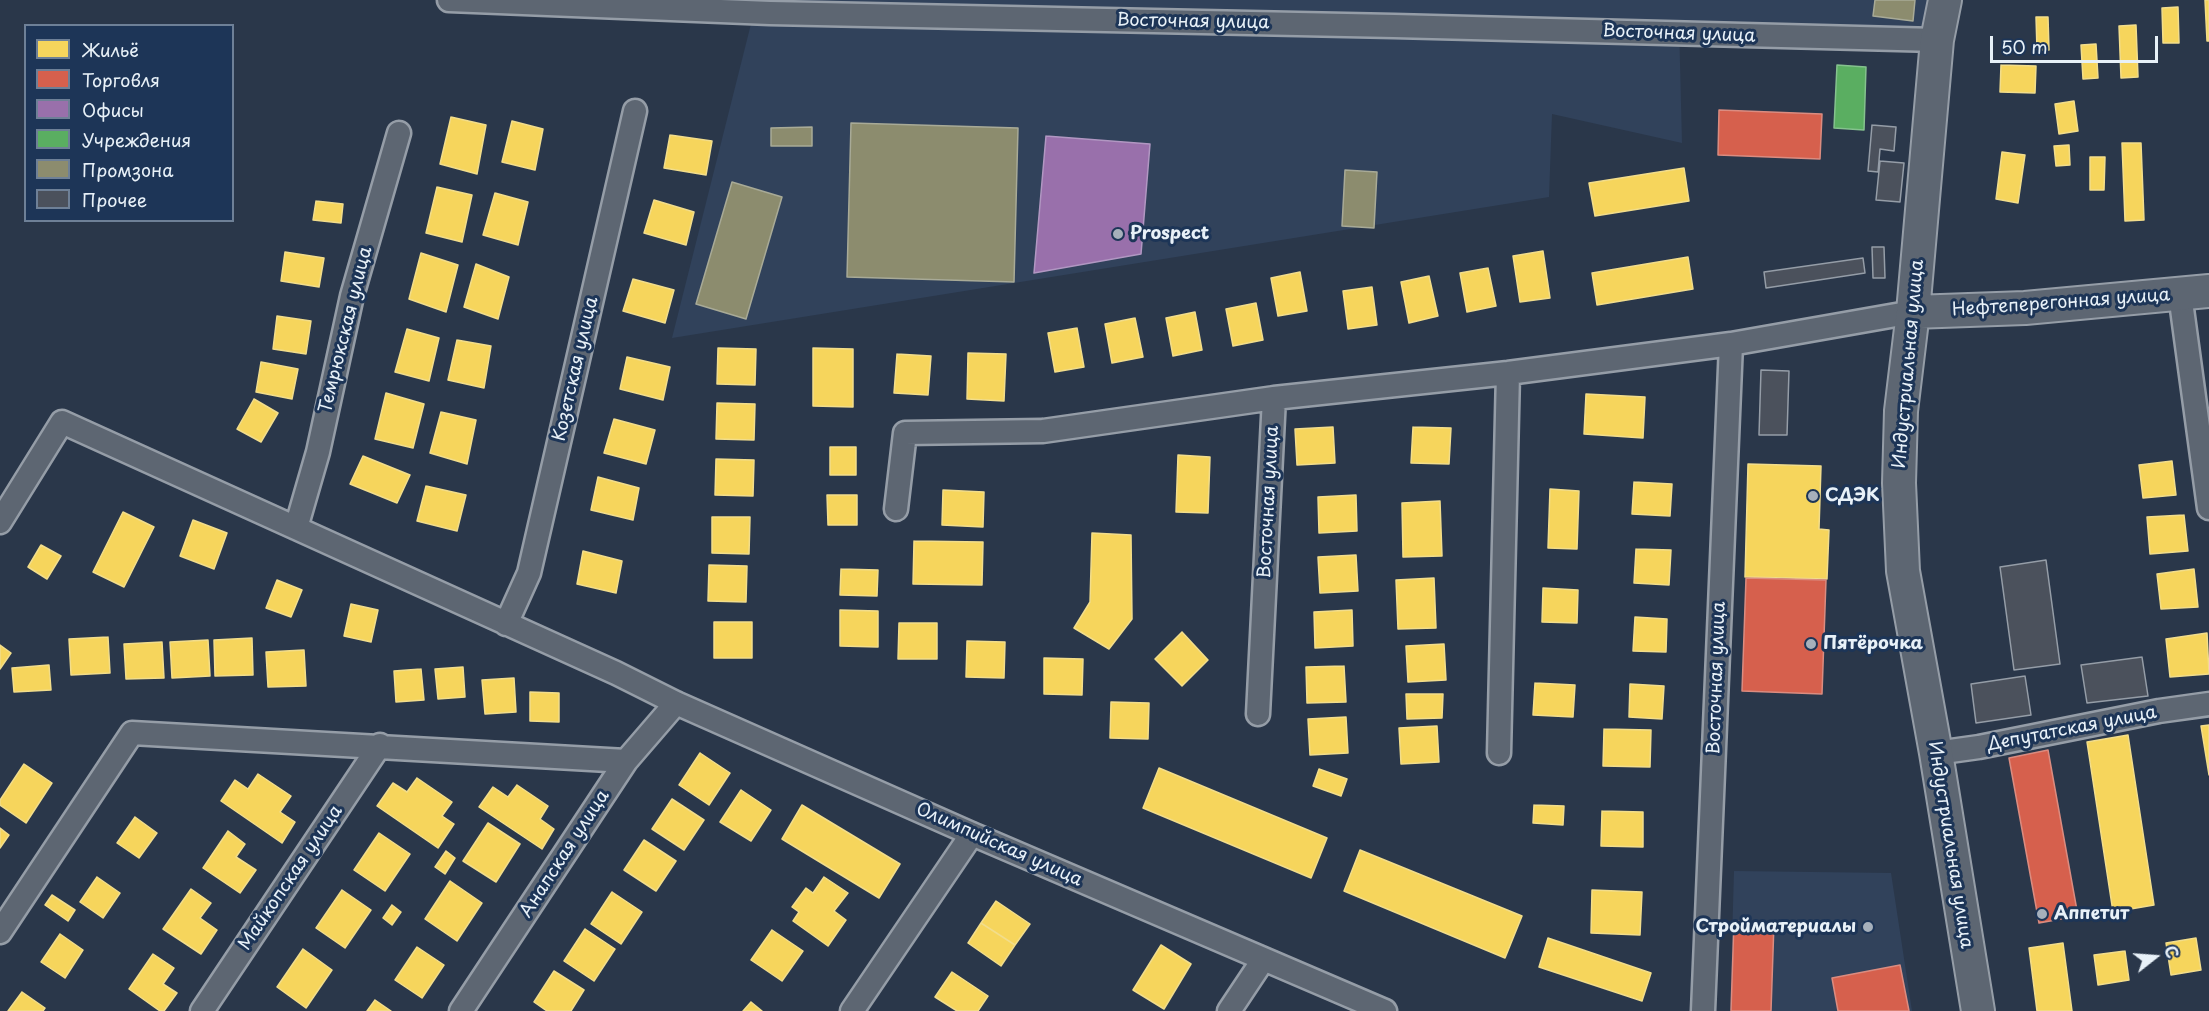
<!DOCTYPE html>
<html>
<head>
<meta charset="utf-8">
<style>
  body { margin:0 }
  #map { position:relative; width:2209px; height:1011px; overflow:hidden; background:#2a374a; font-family:"Playpen Sans",sans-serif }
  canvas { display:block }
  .legend { position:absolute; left:24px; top:24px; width:210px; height:198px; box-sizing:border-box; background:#1d3557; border:2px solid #6e8097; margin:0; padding:8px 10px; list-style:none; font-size:18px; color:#e8f1f8 }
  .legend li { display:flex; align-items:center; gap:12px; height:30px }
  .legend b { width:30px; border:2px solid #6e8097 }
  .north { position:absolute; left:2125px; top:927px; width:60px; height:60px; -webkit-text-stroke:4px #1d3557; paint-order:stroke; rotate:73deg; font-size:16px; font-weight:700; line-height:24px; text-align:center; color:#e8f1f8 }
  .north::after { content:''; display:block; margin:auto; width:21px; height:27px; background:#e8f1f8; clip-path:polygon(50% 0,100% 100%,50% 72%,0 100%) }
  .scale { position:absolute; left:1990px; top:36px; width:168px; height:27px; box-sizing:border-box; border:3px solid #e8f1f8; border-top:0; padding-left:8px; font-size:18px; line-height:21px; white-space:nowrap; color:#e8f1f8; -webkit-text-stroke:4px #1d3557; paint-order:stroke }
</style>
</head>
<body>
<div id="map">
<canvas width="2209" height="1011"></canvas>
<ul class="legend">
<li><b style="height:16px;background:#f6d55c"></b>Жильё</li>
<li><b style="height:16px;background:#d6604d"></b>Торговля</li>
<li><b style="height:16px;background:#9970ab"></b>Офисы</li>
<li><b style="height:16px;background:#5aae61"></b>Учреждения</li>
<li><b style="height:16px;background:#8c8c6e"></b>Промзона</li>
<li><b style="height:16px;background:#4b515c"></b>Прочее</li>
</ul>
<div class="north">С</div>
<div class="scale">50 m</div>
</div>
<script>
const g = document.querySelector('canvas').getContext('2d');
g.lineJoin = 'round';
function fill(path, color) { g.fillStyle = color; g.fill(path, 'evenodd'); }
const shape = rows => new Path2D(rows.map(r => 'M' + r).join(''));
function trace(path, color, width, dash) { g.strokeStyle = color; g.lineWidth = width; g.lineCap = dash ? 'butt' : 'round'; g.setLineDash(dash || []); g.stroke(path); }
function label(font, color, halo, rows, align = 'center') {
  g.font = font + ' "Playpen Sans",sans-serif'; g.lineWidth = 6; g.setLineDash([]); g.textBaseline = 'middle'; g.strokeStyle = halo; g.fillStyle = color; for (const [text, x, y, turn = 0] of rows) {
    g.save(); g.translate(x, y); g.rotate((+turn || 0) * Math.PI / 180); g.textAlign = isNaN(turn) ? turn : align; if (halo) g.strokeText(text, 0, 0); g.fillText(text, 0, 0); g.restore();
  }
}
const built = shape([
  [757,0,1934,0,1930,32,1679,23,1682,143,1552,114,1549,197,672,338],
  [1734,871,1891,873,1912,1011,1730,1011]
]);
const homes = shape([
  [2205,0,2209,0,2209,41,2207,41,2205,0],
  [2178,7,2179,43,2163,43,2162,8,2178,7],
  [2036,17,2048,17,2049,50,2037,50,2036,17],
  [2136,25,2138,77,2121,78,2119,26,2136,25],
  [2096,44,2098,78,2083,79,2081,45,2096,44],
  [2001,65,2036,66,2035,93,2000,92,2001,65],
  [2074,101,2078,131,2059,134,2055,104,2074,101],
  [451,117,486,125,477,174,440,164,451,117],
  [512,121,543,129,535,170,502,162,512,121],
  [670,135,712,141,706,175,664,168,670,135],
  [2122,143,2141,143,2144,220,2125,221,2122,143],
  [2069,145,2070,165,2056,166,2054,146,2069,145],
  [2002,152,2025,155,2018,203,1996,199,2002,152],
  [2090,157,2105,157,2104,190,2090,190,2090,157],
  [1684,168,1689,201,1595,216,1589,183,1684,168],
  [437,187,472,195,462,242,426,233,437,187],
  [495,193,528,202,518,245,483,235,495,193],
  [654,200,694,212,686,245,644,233,654,200],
  [316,201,343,204,341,223,313,220,316,201],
  [1543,251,1550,298,1520,302,1513,256,1543,251],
  [285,252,324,258,319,287,281,281,285,252],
  [421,253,458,265,446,312,409,299,421,253],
  [1688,257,1693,289,1597,305,1592,273,1688,257],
  [476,264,509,277,498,319,464,307,476,264],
  [1488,268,1496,306,1467,312,1460,273,1488,268],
  [1300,272,1307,311,1278,316,1271,278,1300,272],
  [1429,276,1438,316,1409,323,1401,282,1429,276],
  [633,279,674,290,665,323,623,311,633,279],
  [1372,287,1377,325,1348,329,1343,291,1372,287],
  [1256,303,1263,340,1233,346,1226,309,1256,303],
  [1195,312,1202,350,1173,356,1166,318,1195,312],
  [277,316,311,321,306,354,273,349,277,316],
  [1135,318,1143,357,1112,363,1105,324,1135,318],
  [1077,328,1084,367,1055,372,1048,333,1077,328],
  [407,329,439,338,429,381,395,372,407,329],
  [457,340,491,346,484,388,448,380,457,340],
  [718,348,756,349,755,385,717,384,718,348],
  [813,348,853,349,853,407,813,406,813,348],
  [968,353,1006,354,1004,401,967,399,968,353],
  [897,354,931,356,928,395,894,393,897,354],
  [627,357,670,367,663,400,620,389,627,357],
  [261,362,298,369,292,399,256,392,261,362],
  [386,393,424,404,413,448,375,439,386,393],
  [1586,394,1645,397,1643,438,1584,434,1586,394],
  [254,399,278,413,261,442,237,429,254,399],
  [717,403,755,404,754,440,716,439,717,403],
  [441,412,476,420,467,464,430,453,441,412],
  [614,419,655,430,646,464,604,453,614,419],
  [1333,427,1335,463,1297,465,1295,429,1333,427],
  [1413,427,1451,428,1449,464,1411,463,1413,427],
  [830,447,856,447,856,475,830,475,830,447],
  [1178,455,1210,457,1208,513,1176,512,1178,455],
  [363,456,410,475,397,503,350,484,363,456],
  [716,459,754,460,753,496,715,495,716,459],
  [2172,461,2176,495,2143,498,2139,465,2172,461],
  [1748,464,1821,466,1819,529,1829,530,1827,579,1745,577,1748,464],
  [598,477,639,488,633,520,591,510,598,477],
  [1634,482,1672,484,1670,516,1632,514,1634,482],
  [426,486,466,495,457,531,417,521,426,486],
  [1550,489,1579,491,1577,549,1548,548,1550,489],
  [943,490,984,492,983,527,942,525,943,490],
  [827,495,857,495,857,525,828,525,827,495],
  [1356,495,1357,531,1319,533,1318,497,1356,495],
  [1440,501,1442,556,1403,557,1402,503,1440,501],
  [123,512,154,527,124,587,93,572,123,512],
  [2184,515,2188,551,2150,554,2147,517,2184,515],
  [712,517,750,517,749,554,712,553,712,517],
  [193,520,227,533,214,569,180,556,193,520],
  [1092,533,1131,535,1132,619,1109,649,1074,628,1090,602,1092,533],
  [914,541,983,542,982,585,913,584,914,541],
  [41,545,61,556,47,579,28,567,41,545],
  [1636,549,1671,550,1669,585,1634,583,1636,549],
  [583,551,622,561,616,593,577,584,583,551],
  [1356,555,1358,591,1320,593,1318,557,1356,555],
  [709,565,747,566,746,602,708,601,709,565],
  [841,569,878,570,877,596,840,595,841,569],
  [2194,569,2198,607,2161,609,2157,574,2194,569],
  [1434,578,1436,628,1398,629,1396,580,1434,578],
  [277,580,302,590,291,617,266,608,277,580],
  [1543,588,1578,590,1577,623,1542,622,1543,588],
  [351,604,378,610,371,642,344,636,351,604],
  [840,610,878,611,878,647,840,646,840,610],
  [1352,610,1353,646,1315,648,1314,612,1352,610],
  [1635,617,1667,619,1666,652,1633,651,1635,617],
  [714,622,752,622,752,658,714,658,714,622],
  [899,623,937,623,937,659,898,659,899,623],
  [1182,632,1208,660,1182,686,1155,659,1182,632],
  [2207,633,2209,674,2170,677,2166,639,2207,633],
  [108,637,110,673,71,675,69,639,108,637],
  [252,638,253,675,215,676,214,640,252,638],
  [208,640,210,676,172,678,170,642,208,640],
  [967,641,1005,642,1004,678,966,677,967,641],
  [162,642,164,678,126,679,124,644,162,642],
  [1444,644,1446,680,1408,682,1406,646,1444,644],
  [0,645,11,653,0,669,0,645],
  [304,650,306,686,268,687,266,652,304,650],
  [1044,658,1083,659,1082,695,1044,694,1044,658],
  [49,665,51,690,14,692,12,668,49,665],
  [1344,666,1346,702,1307,703,1306,667,1344,666],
  [463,667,465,697,438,699,435,669,463,667],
  [421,669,424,700,396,702,394,671,421,669],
  [514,678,516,712,485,714,482,680,514,678],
  [1535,683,1575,685,1573,717,1533,715,1535,683],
  [1630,684,1664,686,1662,719,1629,717,1630,684],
  [530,692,559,693,559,722,530,721,530,692],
  [1406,694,1443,694,1442,718,1407,719,1406,694],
  [1111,702,1149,703,1148,739,1110,738,1111,702],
  [1346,717,1348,753,1310,755,1308,719,1346,717],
  [2209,725,2209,775,2201,726,2209,725],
  [1437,726,1439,762,1401,764,1399,728,1437,726],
  [1604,729,1651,730,1650,767,1603,766,1604,729],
  [2128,735,2154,905,2113,912,2087,742,2128,735],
  [700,753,730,773,709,805,679,785,700,753],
  [24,764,52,783,26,823,0,805,0,800,24,764],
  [1159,768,1327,838,1311,878,1143,808,1159,768],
  [1319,769,1347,779,1341,796,1313,786,1319,769],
  [258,774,291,796,280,812,295,822,282,843,221,801,235,780,248,789,258,774],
  [417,778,452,802,442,816,454,824,438,848,377,806,393,783,407,792,417,778],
  [517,785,548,806,540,819,554,829,542,849,479,807,493,787,508,797,517,785],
  [741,790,771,810,751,841,720,822,741,790],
  [672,799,704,820,684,850,652,829,672,799],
  [802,805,900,864,879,898,782,839,802,805],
  [1534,805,1564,806,1563,825,1533,823,1534,805],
  [1602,811,1643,812,1643,847,1601,846,1602,811],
  [135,817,157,833,139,858,117,843,135,817],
  [488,823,520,844,496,882,463,861,488,823],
  [0,828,9,835,0,848,0,828],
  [228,831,245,844,236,857,256,870,240,893,203,868,228,831],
  [379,833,410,854,385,891,354,870,379,833],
  [644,840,676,861,656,891,624,870,644,840],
  [1360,850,1522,916,1505,958,1344,891,1360,850],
  [446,851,455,858,445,874,435,867,446,851],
  [97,877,120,893,103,918,80,902,97,877],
  [824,877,848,893,834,911,846,920,828,946,793,921,799,912,792,907,806,888,813,893,824,877],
  [450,881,482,903,457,941,425,919,450,881],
  [191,889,211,903,200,918,217,930,201,954,163,929,191,889],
  [342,890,371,910,345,948,316,928,342,890],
  [1592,890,1642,892,1640,935,1591,933,1592,890],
  [612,892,642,912,621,944,591,924,612,892],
  [52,895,75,910,68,921,45,905,52,895],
  [996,901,1030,924,1015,945,981,923,996,901],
  [392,905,401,912,392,925,383,918,392,905],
  [981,923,1015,945,1001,966,968,943,981,923],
  [585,929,615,949,594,981,564,961,585,929],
  [772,930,803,951,782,981,751,960,772,930],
  [60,934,83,950,65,978,41,962,60,934],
  [1548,938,1651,973,1642,1001,1539,967,1548,938],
  [2196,938,2201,970,2171,975,2166,943,2196,938],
  [2063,943,2072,1011,2037,1011,2029,948,2063,943],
  [1161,945,1191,964,1164,1009,1133,990,1161,945],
  [417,947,444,965,422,998,395,980,417,947],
  [303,949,332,970,306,1008,277,987,303,949],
  [2125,951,2129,980,2098,985,2094,955,2125,951],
  [153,954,174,968,163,984,177,993,164,1011,160,1011,129,989,153,954],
  [554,971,584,990,571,1011,547,1011,534,1002,554,971],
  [952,972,988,996,978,1011,957,1011,935,997,952,972],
  [22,992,45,1008,43,1011,8,1011,22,992],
  [375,1000,391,1011,367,1011,375,1000],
  [751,1002,762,1011,743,1011,751,1002]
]);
const shops = shape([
  [1719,110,1822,114,1820,159,1718,155,1719,110],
  [1746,578,1826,580,1822,694,1742,691,1746,578],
  [2048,750,2078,916,2039,923,2009,758,2048,750],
  [1734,921,1774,923,1771,1011,1731,1011,1734,921],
  [1900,965,1909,1011,1838,1011,1832,978,1900,965]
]);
const offices = shape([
  [1046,136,1150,144,1141,254,1034,273,1046,136]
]);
const public = shape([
  [1837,65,1866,67,1864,130,1834,128,1837,65]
]);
const industry = shape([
  [1875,0,1915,0,1913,21,1873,16,1875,0],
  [851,123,1018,128,1014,282,847,277,851,123],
  [812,127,812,146,771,146,771,128,812,127],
  [1345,170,1377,172,1374,228,1342,226,1345,170],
  [732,182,782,197,746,319,696,304,732,182]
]);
const building = shape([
  [1872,125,1896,127,1894,151,1880,149,1878,172,1868,171,1872,125],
  [1880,161,1904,163,1900,202,1876,200,1880,161],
  [1872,247,1884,247,1885,278,1873,278,1872,247],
  [1863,258,1865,273,1766,288,1764,272,1863,258],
  [1761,370,1789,371,1787,435,1759,435,1761,370],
  [2046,560,2060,664,2014,670,2000,567,2046,560],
  [2142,657,2148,696,2087,703,2081,665,2142,657],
  [2025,676,2031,715,1976,723,1971,684,2025,676]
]);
const street = shape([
  [449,0,770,13,1394,26,1937,40],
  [2180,294,2209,508],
  [896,509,905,433,1043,431,1274,398,1508,373,1731,344,1913,312],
  [0,522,62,422,616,673,676,703,972,834,1385,1011],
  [296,528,318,452,352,296,399,133],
  [506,624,529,573,635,111],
  [1258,714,1274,398],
  [1499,753,1508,373],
  [1936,753,1979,747,2159,711,2209,704],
  [0,932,132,733,626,761],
  [202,1011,380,745],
  [461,1011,626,761,676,703],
  [852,1011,972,834],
  [1229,1011,1263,960],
  [1703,1011,1731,344]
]);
const secondary = shape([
  [1945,0,1937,40,1913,312,1901,411,1899,483,1903,571,1936,753,1978,1011],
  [1913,312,2025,308,2209,291]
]);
const markers = [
  [1118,234,6,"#a6b0bb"],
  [1813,496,6,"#a6b0bb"],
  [1811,644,6,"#a6b0bb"],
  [2042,914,6,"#a6b0bb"],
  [1868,927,6,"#a6b0bb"]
];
const streetNames = [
  ["Восточная улица",1193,22,1],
  ["Восточная улица",1679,34,2],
  ["Нефтеперегонная улица",2061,303,-4],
  ["Темрюкская улица",346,330,-76],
  ["Индустриальная улица",1909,364,-85],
  ["Козетская улица",576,369,-77],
  ["Восточная улица",1269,502,-87],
  ["Восточная улица",1717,678,-88],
  ["Депутатская улица",2072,729,-11],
  ["Олимпийская улица",999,845,24],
  ["Индустриальная улица",1950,845,81],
  ["Анапская улица",565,854,-57],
  ["Майкопская улица",291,878,-56]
];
const poiNames = [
  ["Prospect",1130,234],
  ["СДЭК",1825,496],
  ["Пятёрочка",1823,644],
  ["Аппетит",2054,914],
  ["Стройматериалы",1856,927,"right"]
];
fill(built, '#31425b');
fill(homes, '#f6d55c');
trace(homes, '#f2dd8b', 1.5);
fill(shops, '#d6604d');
trace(shops, '#db8c80', 1.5);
fill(offices, '#9970ab');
trace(offices, '#b197c2', 1.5);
fill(public, '#5aae61');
trace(public, '#85c28e', 1.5);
fill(industry, '#8c8c6e');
trace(industry, '#a8aa97', 1.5);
fill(building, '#4b515c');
trace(building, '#959da7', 1.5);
trace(street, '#959da7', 27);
trace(secondary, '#959da7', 36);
trace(street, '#5d6672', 22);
trace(secondary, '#5d6672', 32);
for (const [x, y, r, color] of markers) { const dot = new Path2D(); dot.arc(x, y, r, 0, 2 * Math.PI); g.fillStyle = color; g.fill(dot); trace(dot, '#1d3557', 2); }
label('18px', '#e8f1f8', '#1d3557', streetNames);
label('bold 18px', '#e8f1f8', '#1d3557', poiNames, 'left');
</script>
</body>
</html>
